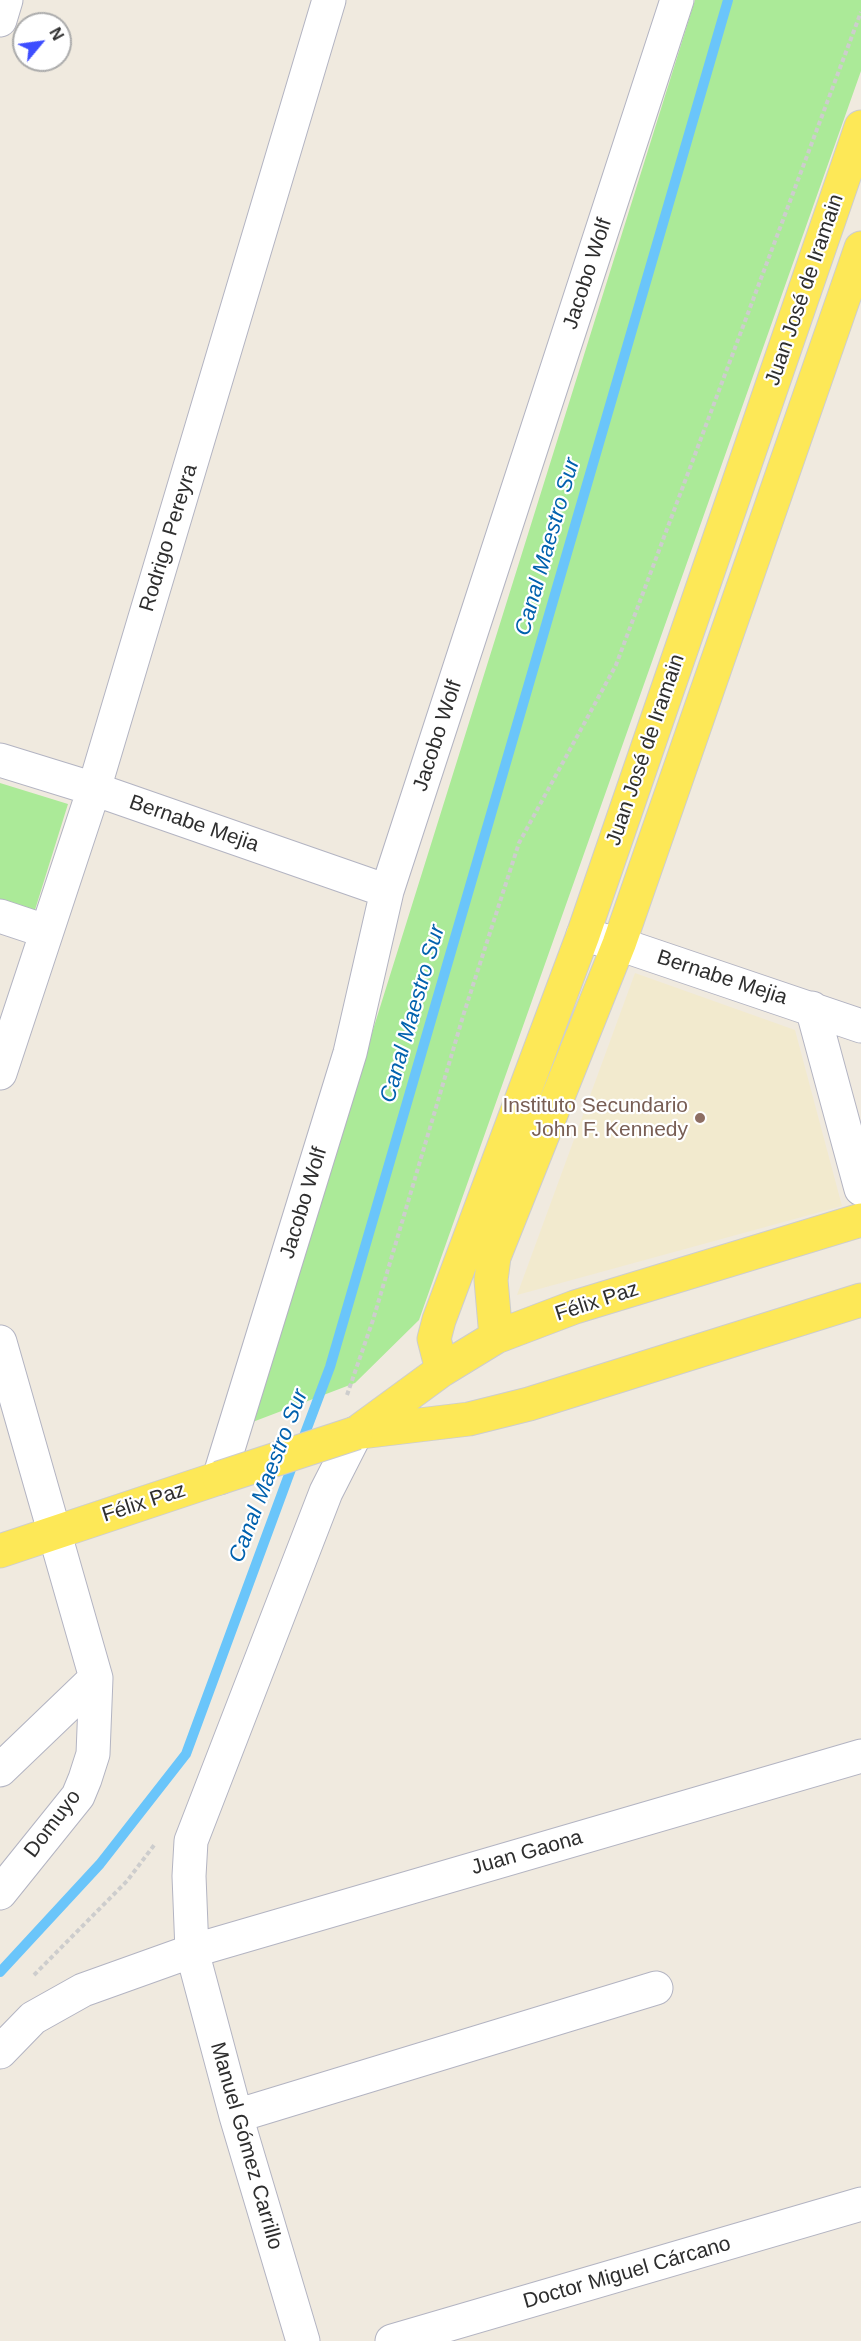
<!DOCTYPE html>
<html>
<head>
<meta charset="utf-8">
<style>
  body { margin:0 }
  #map { position:relative; width:861px; height:2341px; overflow:hidden; background:#f0eadf; font-family:Arial,sans-serif }
  canvas { display:block }
  .north { position:absolute; left:12px; top:12px; width:60px; height:60px; box-sizing:border-box; background:#fff; border:2px solid #ababab; border-radius:50%; rotate:61deg; font-size:16px; font-weight:700; line-height:24px; text-align:center; color:#2e2e2e }
  .north::after { content:''; display:block; margin:auto; width:21px; height:27px; background:#3d4dff; clip-path:polygon(50% 0,100% 100%,50% 72%,0 100%) }
</style>
</head>
<body>
<div id="map">
<canvas width="861" height="2341"></canvas>
<div class="north">N</div>
</div>
<script>
const g = document.querySelector('canvas').getContext('2d');
g.lineJoin = 'round';
function fill(path, color) { g.fillStyle = color; g.fill(path, 'evenodd'); }
const shape = rows => new Path2D(rows.map(r => 'M' + r).join(''));
function trace(path, color, width, dash) { g.strokeStyle = color; g.lineWidth = width; g.lineCap = dash ? 'butt' : 'round'; g.setLineDash(dash || []); g.stroke(path); }
function label(font, color, halo, rows, align = 'center') {
  g.font = font + ' Arial,sans-serif'; g.lineWidth = 4.5; g.setLineDash([]); g.textBaseline = 'middle'; g.strokeStyle = halo; g.fillStyle = color; for (const [text, x, y, turn = 0] of rows) {
    g.save(); g.translate(x, y); g.rotate((+turn || 0) * Math.PI / 180); g.textAlign = isNaN(turn) ? turn : align; if (halo) g.strokeText(text, 0, 0); g.fillText(text, 0, 0); g.restore();
  }
}
const education = shape([
  [635,973,795,1030,842,1206,517,1295]
]);
const green = shape([
  [695,0,861,0,861,71,419,1320,355,1383,250,1423],
  [0,783,68,804,34,913,0,903]
]);
const stream = shape([
  [301,1444,330,1367,728,0],
  [0,1972,100,1864,186,1754,294,1461]
]);
const path = shape([
  [347,1395,373,1320,464,1013,519,843,616,665,861,12],
  [34,1975,127,1881,155,1844]
]);
const minor = shape([
  [0,20,6,0],
  [0,760,94,789,387,891],
  [0,916,45,931],
  [583,935,619,944,861,1026],
  [812,1008,861,1189],
  [0,1073,94,789,329,0],
  [0,1342,96,1678,93,1754,85,1779,78,1796,0,1893],
  [219,1478,350,1053,387,891,677,0],
  [0,1770,96,1678],
  [0,2052,33,2018,83,1990,192,1951,861,1756],
  [236,2116,656,1988],
  [303,2341,236,2116,192,1951,189,1876,191,1841,326,1492,356,1433],
  [392,2341,861,2204]
]);
const major = shape([
  [496,1337,491,1280,494,1257,619,944,861,248],
  [442,1370,434,1339,439,1320,583,935,861,127],
  [361,1432,469,1419,529,1404,861,1300],
  [356,1433,442,1370,496,1337,575,1307,861,1220],
  [0,1551,219,1478]
]);
const majorBridge = shape([
  [219,1478,356,1433]
]);
const markers = [
  [700,1118,6,"#8d6e63"]
];
const streetNames = [
  ["Jacobo Wolf",588,274,-72],
  ["Juan José de Iramain",805,290,-71],
  ["Rodrigo Pereyra",169,538,-73],
  ["Jacobo Wolf",438,736,-72],
  ["Juan José de Iramain",646,750,-71],
  ["Bernabe Mejia",194,824,19],
  ["Bernabe Mejia",722,978,18],
  ["Jacobo Wolf",304,1203,-73],
  ["Félix Paz",597,1302,-18],
  ["Félix Paz",144,1503,-18],
  ["Domuyo",53,1824,-53],
  ["Juan Gaona",527,1853,-16],
  ["Manuel Gómez Carrillo",246,2146,74],
  ["Doctor Miguel Cárcano",627,2273,-16]
];
const educationNames = [
  ["Instituto Secundario",688,1106],
  ["John F. Kennedy",688,1130]
];
const waterNames = [
  ["Canal Maestro Sur",548,547,-74],
  ["Canal Maestro Sur",413,1014,-74],
  ["Canal Maestro Sur",269,1476,-69]
];
fill(education, '#f2eace');
fill(green, '#abea98');
trace(stream, '#6ac5fa', 10);
trace(minor, '#b3b4c2', 35);
trace(major, '#cdcdcd', 35);
trace(path, '#cdcdcd', 4, [4.5, 3]);
trace(minor, '#fff', 33);
trace(major, '#fde857', 33);
trace(majorBridge, '#cdcdcd', 35, []);
trace(majorBridge, '#fde857', 33);
for (const [x, y, r, color] of markers) { const dot = new Path2D(); dot.arc(x, y, r, 0, 2 * Math.PI); g.fillStyle = color; g.fill(dot); trace(dot, '#fff', 2); }
label('21px', '#2e2e2e', '#fff', streetNames);
label('21px', '#785e54', '#fff', educationNames, 'right');
label('italic 22px', '#0161ae', '#fff', waterNames);
</script>
</body>
</html>
